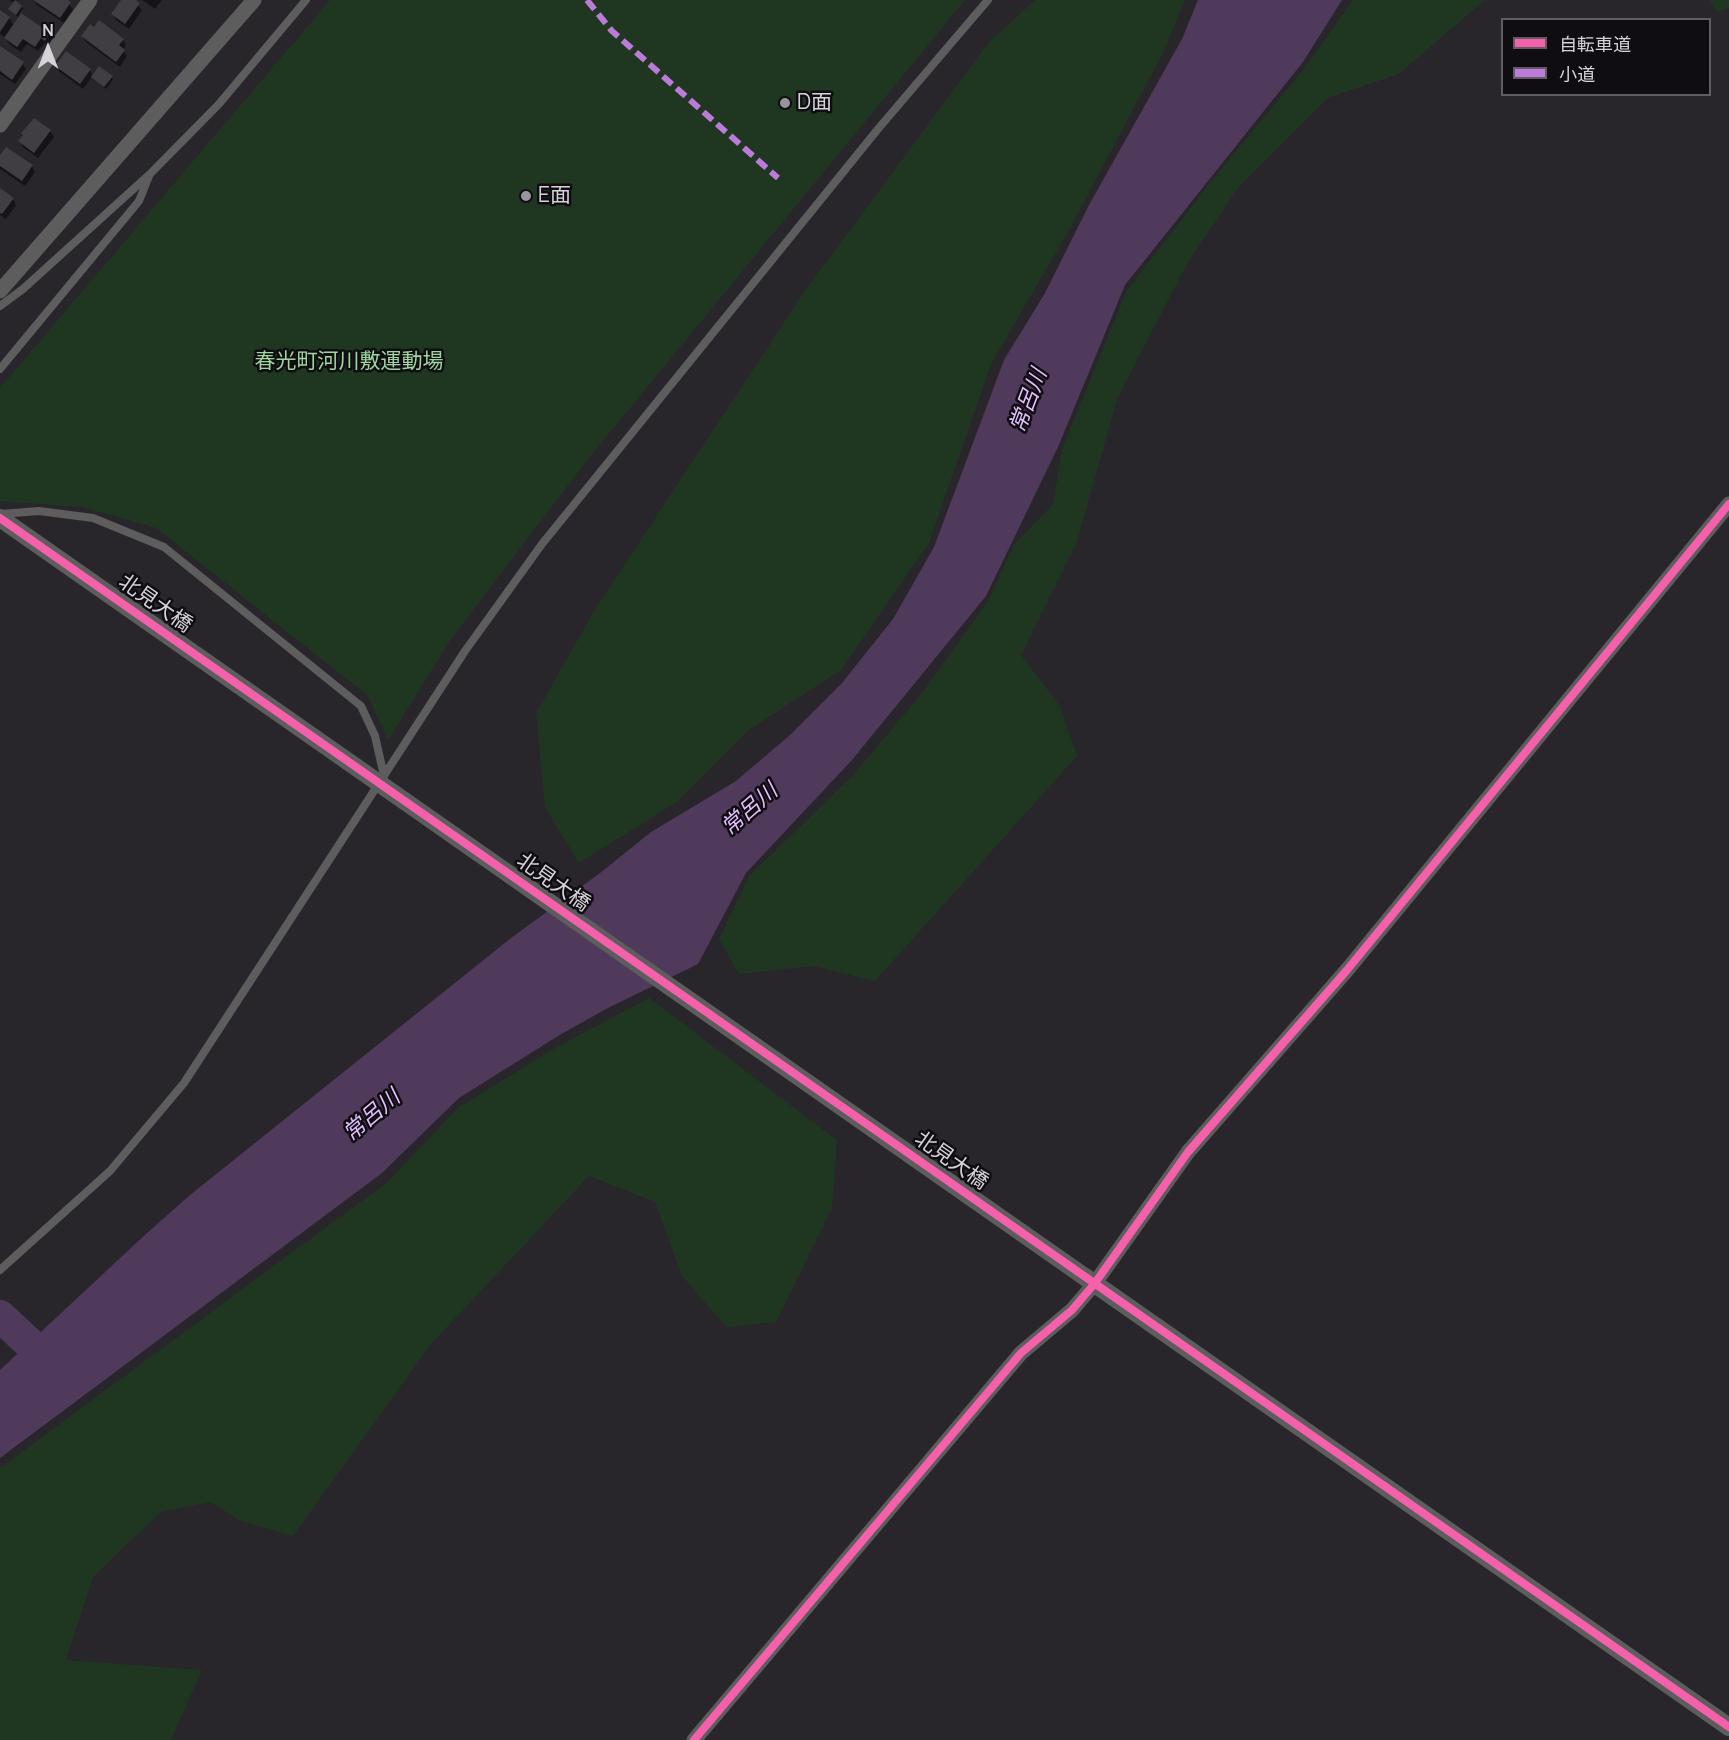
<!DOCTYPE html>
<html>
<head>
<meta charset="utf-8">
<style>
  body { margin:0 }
  #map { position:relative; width:1729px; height:1740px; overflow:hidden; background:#28252b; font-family:Manrope,"Noto Sans JP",sans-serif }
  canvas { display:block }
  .legend { position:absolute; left:1501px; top:18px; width:210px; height:78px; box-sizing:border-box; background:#100d12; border:2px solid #5f5c62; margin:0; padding:8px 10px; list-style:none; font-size:18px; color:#d6d2da }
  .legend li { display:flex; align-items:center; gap:12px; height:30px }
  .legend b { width:30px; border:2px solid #5f5c62 }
  .north { position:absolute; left:18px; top:18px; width:60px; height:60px; -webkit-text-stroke:4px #100d12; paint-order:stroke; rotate:0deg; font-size:16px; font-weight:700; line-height:24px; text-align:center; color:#d6d2da }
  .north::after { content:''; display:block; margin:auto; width:21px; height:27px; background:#d6d2da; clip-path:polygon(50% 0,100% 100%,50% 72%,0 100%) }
</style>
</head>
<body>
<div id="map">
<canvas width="1729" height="1740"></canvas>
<ul class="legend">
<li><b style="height:8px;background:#f560ab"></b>自転車道</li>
<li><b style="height:8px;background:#bd7bd9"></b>小道</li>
</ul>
<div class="north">N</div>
</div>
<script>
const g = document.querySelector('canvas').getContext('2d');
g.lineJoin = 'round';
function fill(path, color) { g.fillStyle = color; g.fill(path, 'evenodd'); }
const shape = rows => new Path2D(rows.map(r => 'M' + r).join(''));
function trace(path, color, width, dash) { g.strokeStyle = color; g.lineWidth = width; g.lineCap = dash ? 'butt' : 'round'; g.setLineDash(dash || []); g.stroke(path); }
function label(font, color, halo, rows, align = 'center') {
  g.font = font + ' Manrope,"Noto Sans JP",sans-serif'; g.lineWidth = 5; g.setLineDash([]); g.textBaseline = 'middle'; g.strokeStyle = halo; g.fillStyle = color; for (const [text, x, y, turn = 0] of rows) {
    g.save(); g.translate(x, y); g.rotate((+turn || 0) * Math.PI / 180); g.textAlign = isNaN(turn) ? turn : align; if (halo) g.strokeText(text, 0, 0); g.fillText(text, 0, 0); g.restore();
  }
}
const green = shape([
  [330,0,965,0,589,458,451,639,388,740,368,696,156,528,82,507,0,501,0,388],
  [1035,0,1185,0,1163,53,1069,230,991,364,929,543,841,670,749,730,677,802,579,863,545,808,536,713,594,611,804,292,989,42],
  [1353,0,1485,0,1399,74,1328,98,1240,185,1188,262,1117,399,1077,542,1021,655,1060,706,1077,756,875,981,813,966,739,974,719,939,749,876,854,774,922,693,988,601,1014,545,1053,504,1062,449,1127,290,1214,178,1306,66],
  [1709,0,1729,0,1729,8,1718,12],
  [649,998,837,1140,832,1208,776,1322,726,1327,682,1276,655,1202,589,1176,431,1344,293,1536,239,1520,211,1502,161,1512,93,1577,66,1660,202,1670,171,1740,0,1740,0,1468,386,1183,459,1107,555,1048]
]);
const water = shape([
  [1198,0,1342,0,1303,62,1125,285,1058,447,986,596,852,760,746,873,698,964,606,1009,558,1036,459,1098,382,1173,0,1458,0,1370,147,1233,190,1195,511,938,600,873,651,832,736,781,790,735,842,683,893,619,934,547,1004,360,1045,293,1089,205,1182,39]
]);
const shadow = shape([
  [10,0,16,0,15,2,21,7,23,9,19,14,49,34,52,39,48,45,45,43,38,51,27,44,21,52,9,44,6,38,0,34,0,12,9,18,14,26,19,18,10,9,14,3],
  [34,0,65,0,73,9,64,23,37,5],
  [123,0,133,0,142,10,129,29,116,20,113,14],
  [142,0,162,0,155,9],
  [82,36,123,40,126,45,123,50,127,56,120,67,86,42],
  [0,48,22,63,26,69,15,84,0,74],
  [56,66,90,70,93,77,112,77,113,79,106,89,92,77,83,89,60,72],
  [35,120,50,131,54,137,38,158,23,147,20,141],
  [0,158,32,166,35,172,25,186,0,169],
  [0,190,13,199,16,205,6,219,0,215]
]);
const river = shape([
  [0,1316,56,1368]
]);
const building = shape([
  [15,0,22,6,16,15,8,9],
  [33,0,68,0,71,2,60,18],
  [121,0,136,0,140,3,125,24,111,14],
  [0,10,10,17,0,32],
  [21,13,50,33,45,41,41,38,35,47,23,39,17,47,4,38],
  [99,20,124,39,119,45,125,50,116,62,81,36,90,24,94,27],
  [0,46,24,62,12,80,0,71],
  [66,51,91,69,80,84,55,66],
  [99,66,113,76,104,87,91,77],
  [34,118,51,130,34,153,18,141,23,135,21,133],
  [6,147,33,165,22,181,0,166,0,155],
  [0,188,14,198,2,214,0,213]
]);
const service = shape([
  [0,306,23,289,150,174,219,104,306,0],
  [0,369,139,201,149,176],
  [0,514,39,511,93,518,164,547,361,706,375,736,384,776],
  [0,1270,110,1171,184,1083,465,651,542,544,878,129,988,0]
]);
const minor = shape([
  [0,125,90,0],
  [0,291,254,0],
  [694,1740,1021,1353,1072,1310,1095,1283,1188,1152,1347,970,1729,504]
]);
const tertiary = shape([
  [1085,1277,1729,1727]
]);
const tertiaryBridge = shape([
  [0,518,1085,1277]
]);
const quiet = shape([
  [587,0,612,31,778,178]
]);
const cycleway = shape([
  [0,518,1729,1727],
  [694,1740,1021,1353,1072,1310,1095,1283,1188,1152,1347,970,1729,504]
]);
const markers = [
  [785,103,6,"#99959d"],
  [526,196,6,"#99959d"]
];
const poiNames = [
  ["D面",797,103],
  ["E面",538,196]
];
const parkNames = [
  ["春光町河川敷運動場",349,362]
];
const streetNames = [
  ["北見大橋",155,604,35],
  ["北見大橋",553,883,35],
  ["北見大橋",951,1161,35]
];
const waterNames = [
  ["常呂川",1029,401,-69],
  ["常呂川",750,810,-41],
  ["常呂川",372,1116,-40]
];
fill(green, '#1f3721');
fill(water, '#4f3a5c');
fill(shadow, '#0007');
trace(river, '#4f3a5c', 32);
fill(building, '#403e42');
trace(service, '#5d5d5d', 8);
trace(minor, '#5d5d5d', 15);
trace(tertiary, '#5d5d5d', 18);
trace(tertiaryBridge, '#5d5d5d', 18);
trace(quiet, '#bd7bd9', 6, [12, 6]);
trace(cycleway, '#f560ab', 8);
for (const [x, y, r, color] of markers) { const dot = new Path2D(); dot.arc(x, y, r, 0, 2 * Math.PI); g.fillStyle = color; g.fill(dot); trace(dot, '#100d12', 2); }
label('21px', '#d6d2da', '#100d12', poiNames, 'left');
label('21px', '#9dd69e', '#100d12', parkNames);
label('21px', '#d6d2da', '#100d12', streetNames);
label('italic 22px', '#e4befe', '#100d12', waterNames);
</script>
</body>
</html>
